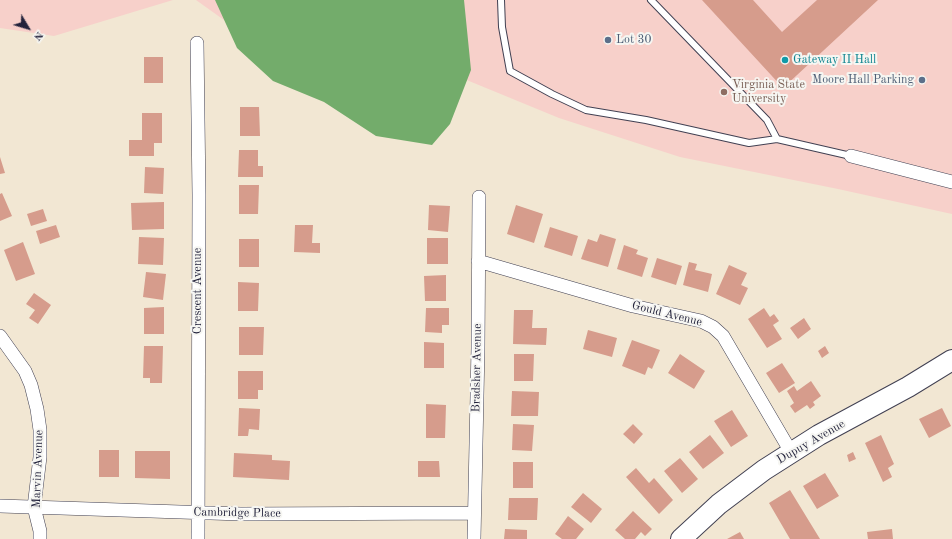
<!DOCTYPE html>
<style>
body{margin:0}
#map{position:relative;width:952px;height:539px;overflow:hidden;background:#f2e7d3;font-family:"Old Standard TT",serif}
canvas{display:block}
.north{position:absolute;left:8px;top:8px;width:40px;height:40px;-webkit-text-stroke:3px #f6f6f2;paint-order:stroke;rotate:128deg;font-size:11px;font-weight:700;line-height:16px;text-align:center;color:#22223b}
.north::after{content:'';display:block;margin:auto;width:14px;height:18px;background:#22223b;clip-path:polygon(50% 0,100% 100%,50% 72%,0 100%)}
</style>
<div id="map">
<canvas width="952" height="539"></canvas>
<div class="north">N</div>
</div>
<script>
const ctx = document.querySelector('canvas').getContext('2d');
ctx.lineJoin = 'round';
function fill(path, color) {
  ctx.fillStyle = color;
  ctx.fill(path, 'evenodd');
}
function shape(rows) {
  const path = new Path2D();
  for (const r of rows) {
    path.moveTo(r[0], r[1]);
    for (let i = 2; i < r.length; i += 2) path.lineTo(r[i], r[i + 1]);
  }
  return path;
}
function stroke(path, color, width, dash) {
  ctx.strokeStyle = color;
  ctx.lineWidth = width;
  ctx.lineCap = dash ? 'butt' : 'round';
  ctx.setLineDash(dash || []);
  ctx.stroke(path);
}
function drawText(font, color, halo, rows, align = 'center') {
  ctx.font = font + ' "Old Standard TT",serif';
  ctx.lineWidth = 4;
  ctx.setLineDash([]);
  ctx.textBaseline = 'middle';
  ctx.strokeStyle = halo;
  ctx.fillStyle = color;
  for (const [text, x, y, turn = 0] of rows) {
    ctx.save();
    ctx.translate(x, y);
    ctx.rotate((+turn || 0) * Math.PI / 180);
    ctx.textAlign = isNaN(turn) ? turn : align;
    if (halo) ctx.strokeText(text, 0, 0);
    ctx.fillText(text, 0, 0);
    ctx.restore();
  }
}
const built = shape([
 [0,0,173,0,54,36,0,28],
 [196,0,952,0,952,214,838,189,680,157,559,118,435,67,252,40]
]);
const forest = shape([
 [215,0,464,0,471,70,450,124,432,145,376,136,324,102,273,81,237,48]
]);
const building = shape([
 [702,0,753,0,782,32,817,0,878,0,783,88],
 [144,57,163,57,163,83,144,83],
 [240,107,259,107,260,136,240,136],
 [142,113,162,113,162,143,154,143,154,156,129,156,129,140,142,140],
 [239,150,258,150,258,166,263,166,263,177,238,177],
 [0,157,5,173,0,174],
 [145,167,164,168,163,194,144,193],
 [239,185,259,185,258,214,239,214],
 [2,193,12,216,0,221,0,194],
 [164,202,164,229,132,230,131,203],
 [429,205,450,206,448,232,428,230],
 [516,205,543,214,534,243,507,234],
 [43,209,47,221,31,226,27,214],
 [56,225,60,237,40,244,36,231],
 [295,225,313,225,312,243,320,243,320,253,294,252],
 [550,227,578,236,572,256,544,247],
 [600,234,616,239,608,267,581,259,588,239,597,242],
 [139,237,164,238,163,265,138,264],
 [427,238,448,238,448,264,427,264],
 [239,239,259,239,259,267,239,267],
 [23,242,35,274,16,281,4,250],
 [624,245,638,250,636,254,648,258,642,277,617,269],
 [657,258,682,266,676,285,651,277],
 [689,262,697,264,695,270,712,274,708,292,683,285],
 [729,265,747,273,741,285,748,288,740,305,716,294],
 [146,272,166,274,163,300,143,297],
 [446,275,446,301,425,301,424,276],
 [238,282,259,283,258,311,238,311],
 [34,293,51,305,38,324,29,318,35,310,26,304],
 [164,307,164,334,144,334,144,308],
 [426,308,449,308,449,325,442,325,442,333,425,332],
 [764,308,770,317,774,314,779,321,773,325,782,339,767,348,748,319],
 [514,310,533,310,532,328,547,328,546,345,513,344],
 [804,318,811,329,798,339,790,328],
 [239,327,264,327,263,355,239,355],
 [588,330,617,338,612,357,583,349],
 [632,340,660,350,652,369,648,367,645,375,622,366],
 [424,342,444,343,444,368,424,368],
 [144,346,163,346,162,383,150,383,150,378,143,378],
 [825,346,829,353,822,358,818,351],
 [514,354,534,354,533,381,514,381],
 [680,354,705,371,694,389,668,373],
 [782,363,795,383,779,393,766,373],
 [238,371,263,371,263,390,258,390,258,399,238,399],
 [811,381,821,396,813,402,815,405,810,409,807,405,795,413,790,406,794,403,787,391,794,386,797,391],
 [512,391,539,392,538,416,511,416],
 [426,404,446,405,445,438,426,438],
 [239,408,260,409,259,430,249,429,248,436,238,436],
 [942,408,951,426,929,438,919,419],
 [732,410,748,436,731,447,714,421],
 [513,424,534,425,532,451,512,450],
 [633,424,643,434,634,444,623,434],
 [710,435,724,453,703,469,689,452],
 [881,435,894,464,888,468,892,477,883,482,865,443],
 [99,450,119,450,119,477,99,477],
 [135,451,170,451,170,479,135,478],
 [853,452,856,459,849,462,847,455],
 [234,453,272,455,272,460,290,461,289,480,233,477],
 [680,458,698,479,682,493,664,471],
 [418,461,439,461,440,477,418,477],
 [513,462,533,462,533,488,513,488],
 [636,468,649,483,654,478,673,500,659,514,626,477],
 [825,473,839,496,817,509,803,486],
 [790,490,820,539,790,539,769,503],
 [583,493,602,509,591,523,571,507],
 [509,498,538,498,537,520,508,520],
 [633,511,652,529,645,536,641,532,635,539,625,539,615,530],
 [568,516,584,529,576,539,562,539,555,534],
 [505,529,527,530,527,539,504,539],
 [892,529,893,539,868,539,867,532],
 [740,532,744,539,727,539]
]);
const service = shape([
 [501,0,502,27,510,71,552,94,586,110,646,120,749,143,777,139,851,156],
 [651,0,767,120,777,139]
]);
const minor = shape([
 [197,43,199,195,198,539],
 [851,156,952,182],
 [478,261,633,306,701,321,713,327,723,336,791,452],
 [0,336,25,371,31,385,37,409,40,430,40,457,34,507,40,531,40,539],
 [0,506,241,514,474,513],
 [474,539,478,348,479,197]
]);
const primary = shape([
 [681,539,719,504,764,470,819,435,908,387,952,360]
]);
const markers = [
 [608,40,4,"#5c6f8a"],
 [785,60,4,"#0f9aa8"],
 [922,80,4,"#5c6f8a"],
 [724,92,4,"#8d6e63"]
];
const serviceNames = [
 ["Lot 30",616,40],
 ["Moore Hall Parking",914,80,"right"]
];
const cultureNames = [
 ["Gateway II Hall",793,60]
];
const educationNames = [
 ["Virginia State",732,85],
 ["University",732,99]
];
const streetNames = [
 ["Crescent Avenue",198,291,-90],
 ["Gould Avenue",667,314,14],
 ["Bradsher Avenue",477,368,-89],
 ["Dupuy Avenue",811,442,-30],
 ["Marvin Avenue",38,469,-88],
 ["Cambridge Place",237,513,1]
];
fill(built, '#f7d0ca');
fill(forest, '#73ac6b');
fill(building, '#d69c8c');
stroke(service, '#414052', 8);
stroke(minor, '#414052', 14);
stroke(primary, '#414052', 22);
stroke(service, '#fff', 6);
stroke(minor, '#fff', 13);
stroke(primary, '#fff', 20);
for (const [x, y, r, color] of markers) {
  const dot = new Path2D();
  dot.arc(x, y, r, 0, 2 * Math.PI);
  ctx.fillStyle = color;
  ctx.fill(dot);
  stroke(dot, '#f6f6f2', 1.5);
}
drawText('12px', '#4e5e75', '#f6f6f2', serviceNames, 'left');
drawText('12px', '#0d838f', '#f6f6f2', cultureNames, 'left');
drawText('12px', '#785e54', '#f6f6f2', educationNames, 'left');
drawText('12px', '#22223b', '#f6f6f2', streetNames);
</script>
